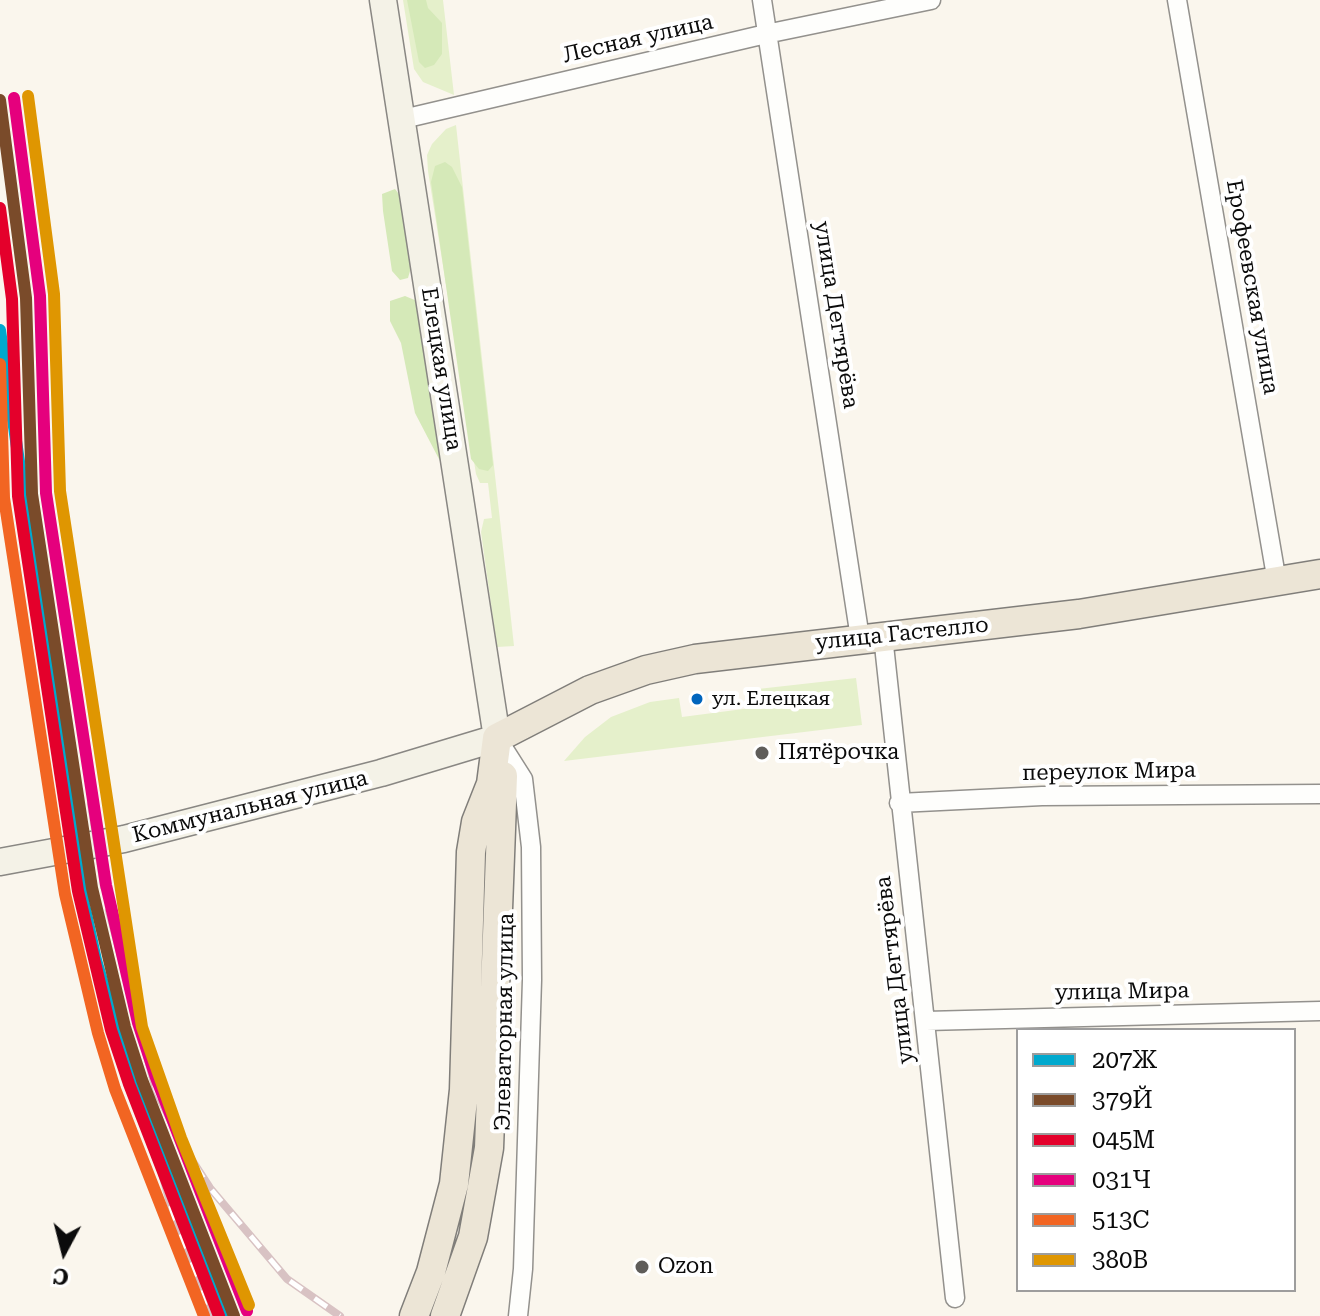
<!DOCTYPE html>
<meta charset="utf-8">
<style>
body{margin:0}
#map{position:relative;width:1320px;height:1316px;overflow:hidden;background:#faf6ed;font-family:"Roboto Serif",serif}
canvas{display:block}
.legend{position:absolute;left:1016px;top:1028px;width:280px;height:264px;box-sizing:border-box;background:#fff;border:2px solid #9d9d9d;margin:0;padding:10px 14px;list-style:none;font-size:24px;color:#0b0b0b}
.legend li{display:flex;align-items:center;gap:16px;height:40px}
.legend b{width:40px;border:2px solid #9d9d9d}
.north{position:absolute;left:24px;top:1212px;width:80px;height:80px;-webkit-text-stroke:6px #fff;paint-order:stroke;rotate:187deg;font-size:22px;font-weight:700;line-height:32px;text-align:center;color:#0b0b0b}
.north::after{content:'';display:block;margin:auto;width:28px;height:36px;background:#0b0b0b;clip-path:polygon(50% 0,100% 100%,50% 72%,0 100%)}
</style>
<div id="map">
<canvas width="1320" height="1316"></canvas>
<ul class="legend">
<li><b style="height:10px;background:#00a9ce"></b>207Ж</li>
<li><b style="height:10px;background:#7a4b2a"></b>379Й</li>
<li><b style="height:10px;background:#e4002b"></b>045М</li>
<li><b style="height:10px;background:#e5007d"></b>031Ч</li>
<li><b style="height:10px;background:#f26522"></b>513С</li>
<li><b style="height:10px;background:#df9601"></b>380В</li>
</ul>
<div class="north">С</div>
</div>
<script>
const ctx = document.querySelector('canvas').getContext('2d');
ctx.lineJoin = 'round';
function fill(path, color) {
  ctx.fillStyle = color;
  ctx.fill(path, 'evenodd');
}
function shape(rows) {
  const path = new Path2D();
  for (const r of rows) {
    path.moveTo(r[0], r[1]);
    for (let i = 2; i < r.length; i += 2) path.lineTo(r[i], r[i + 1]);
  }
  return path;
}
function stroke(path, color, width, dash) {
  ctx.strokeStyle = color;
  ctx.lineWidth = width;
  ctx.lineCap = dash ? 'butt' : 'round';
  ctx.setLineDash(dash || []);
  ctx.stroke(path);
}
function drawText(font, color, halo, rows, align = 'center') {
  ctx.font = font + ' "Roboto Serif",serif';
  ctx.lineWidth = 8;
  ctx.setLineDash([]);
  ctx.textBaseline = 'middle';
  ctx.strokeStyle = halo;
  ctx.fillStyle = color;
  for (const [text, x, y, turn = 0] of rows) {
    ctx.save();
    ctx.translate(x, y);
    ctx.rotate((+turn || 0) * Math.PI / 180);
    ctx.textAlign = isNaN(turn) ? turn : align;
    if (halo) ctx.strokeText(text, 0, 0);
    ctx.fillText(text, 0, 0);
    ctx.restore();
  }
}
const green = shape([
 [403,0,443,0,454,95,423,82,414,69],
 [456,125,514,646,497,647,481,532,484,519,492,518,488,483,480,483,476,474,428,171,427,155,432,144,446,129],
 [856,678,862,725,564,761,585,737,611,717,650,702,679,698,682,717,751,708,749,690]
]);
const forest = shape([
 [407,0,426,0,428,8,442,23,442,54,434,65,425,68,419,62],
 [445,162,452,167,462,187,493,465,488,471,479,469,471,459,431,182,435,166],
 [395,189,402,198,412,264,408,278,400,280,392,271,383,211,382,194],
 [405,296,417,301,444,458,440,461,415,413,401,343,390,321,390,301]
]);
const minor = shape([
 [762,0,860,638],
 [1177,0,1277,582],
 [403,119,766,34,931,0],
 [883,636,955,1298],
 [497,738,523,779,531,847,532,980,523,1269,518,1316],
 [899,803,1042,796,1320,794],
 [926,1021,1320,1011]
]);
const secondary = shape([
 [0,862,124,839,381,773,497,738,383,0]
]);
const primary = shape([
 [497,738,590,690,646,670,695,659,1079,614,1320,574],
 [414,1316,431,1272,454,1184,464,1090,471,852,476,822,491,784,497,738],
 [445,1316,473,1237,489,1148,503,776]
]);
const rail = shape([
 [91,804,104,887],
 [109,911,156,1090,184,1148,210,1188,287,1279,340,1316],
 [155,1148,175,1221,209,1316]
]);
const rail1 = shape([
 [0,330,81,890,96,960,134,1089,223,1316]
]);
const rail2 = shape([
 [0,100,26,298,32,494,92,888,125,1027,142,1080,234,1316]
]);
const rail3 = shape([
 [0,208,12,299,18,496,78,891,111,1030,129,1084,219,1316]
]);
const rail4 = shape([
 [14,98,40,296,46,493,106,885,138,1023,155,1075,247,1311]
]);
const rail5 = shape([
 [0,364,4,498,65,894,98,1033,115,1089,204,1316]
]);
const rail6 = shape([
 [28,96,54,294,60,491,142,1027,181,1138,249,1305]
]);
const markers = [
 [697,699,7,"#0065bd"],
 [762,753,8,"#5f5d5a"],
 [642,1267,8,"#5f5d5a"]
];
const busNames = [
 ["ул. Елецкая",712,699]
];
const streetNames = [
 ["Лесная улица",638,39,-13],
 ["Ерофеевская улица",1252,287,80],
 ["улица Дегтярёва",836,315,81],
 ["Елецкая улица",441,369,81],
 ["улица Гастелло",902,634,-6],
 ["переулок Мира",1109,772,-1],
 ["Коммунальная улица",250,807,-14],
 ["улица Дегтярёва",895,970,-97],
 ["улица Мира",1122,992,-1],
 ["Элеваторная улица",505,1022,-89]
];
const poiNames = [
 ["Пятёрочка",778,753],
 ["Ozon",658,1267]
];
fill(green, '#e5f0cb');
fill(forest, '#d5e9b8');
stroke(minor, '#93918d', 21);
stroke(secondary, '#898783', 29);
stroke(primary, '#807e7a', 31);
stroke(minor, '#fefefc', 18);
stroke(secondary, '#f4f2e7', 26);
stroke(primary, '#ece5d6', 28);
stroke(rail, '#d8c2c3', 8);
stroke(rail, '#fff', 5, [15]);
stroke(rail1, '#00a9ce', 12);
stroke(rail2, '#7a4b2a', 12);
stroke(rail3, '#e4002b', 12);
stroke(rail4, '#e5007d', 12);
stroke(rail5, '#f26522', 12);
stroke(rail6, '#df9601', 12);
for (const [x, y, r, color] of markers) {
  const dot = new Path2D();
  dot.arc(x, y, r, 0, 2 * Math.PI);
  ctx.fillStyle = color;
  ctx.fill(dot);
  stroke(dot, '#fff', 3);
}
drawText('20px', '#0b0b0b', '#fff', busNames, 'left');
drawText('22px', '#0b0b0b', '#fff', streetNames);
drawText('22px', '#0b0b0b', '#fff', poiNames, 'left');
</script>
